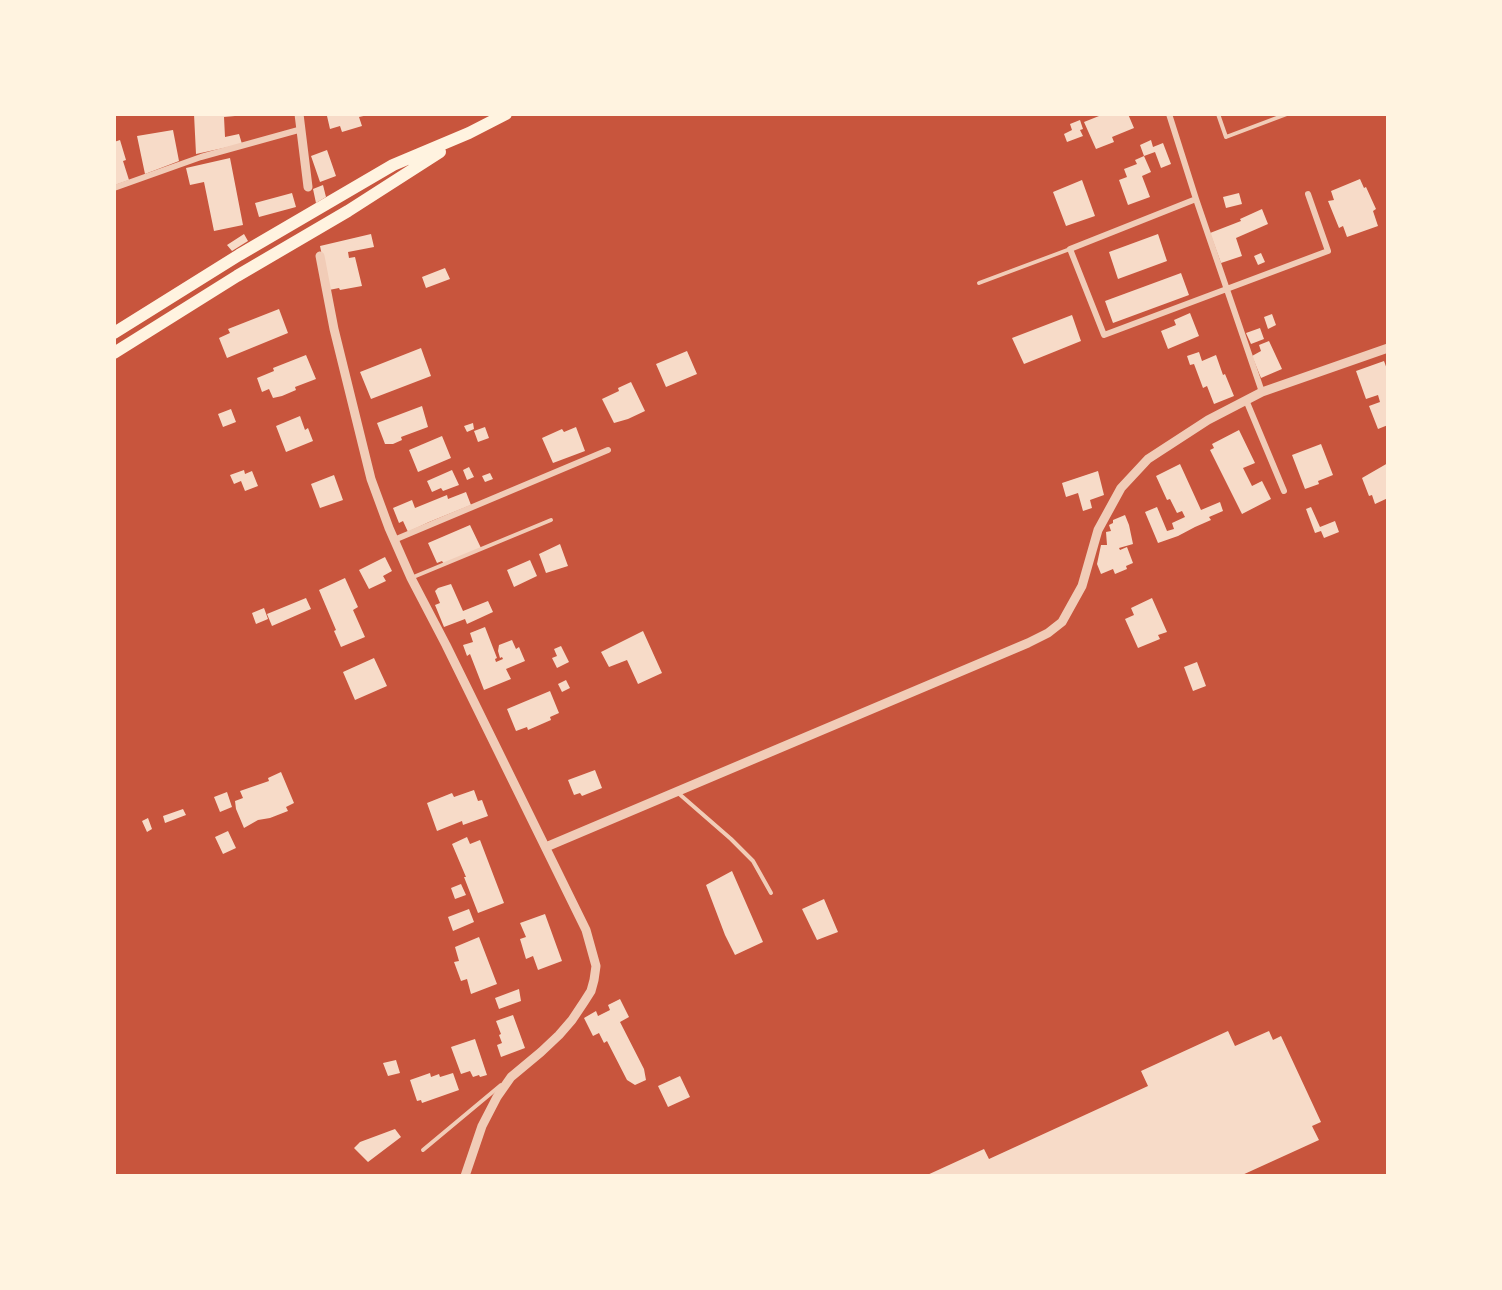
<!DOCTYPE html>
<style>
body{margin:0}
#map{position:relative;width:1502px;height:1290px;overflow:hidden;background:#c8553d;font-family:Mulish,sans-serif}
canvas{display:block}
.frame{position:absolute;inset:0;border:116px solid #fff3e0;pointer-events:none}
</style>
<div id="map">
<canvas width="1502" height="1290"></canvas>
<div class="frame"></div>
</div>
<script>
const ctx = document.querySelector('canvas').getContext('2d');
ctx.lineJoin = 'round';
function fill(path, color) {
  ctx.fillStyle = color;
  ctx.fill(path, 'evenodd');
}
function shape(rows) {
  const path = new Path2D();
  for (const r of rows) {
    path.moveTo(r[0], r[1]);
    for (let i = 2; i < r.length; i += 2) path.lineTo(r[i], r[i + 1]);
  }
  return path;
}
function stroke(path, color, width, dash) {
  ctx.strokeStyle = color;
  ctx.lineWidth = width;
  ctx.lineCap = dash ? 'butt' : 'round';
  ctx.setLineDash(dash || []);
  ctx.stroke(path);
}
const building = shape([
 [194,114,235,114,235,116,224,117,225,137,239,134,242,144,196,154],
 [335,114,368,114,368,115,359,117,362,126,342,132,340,126,330,129,327,116],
 [1104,114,1128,114,1134,128,1112,137,1114,142,1096,149,1084,122],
 [1080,120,1083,129,1080,130,1083,136,1067,142,1064,134,1072,130,1070,124],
 [173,130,179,161,145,174,137,136],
 [120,140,126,160,123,161,129,180,115,185,114,142],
 [1151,140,1153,147,1163,143,1171,164,1161,168,1155,152,1144,156,1151,172,1142,176,1150,197,1128,205,1119,180,1127,177,1124,169,1137,164,1135,160,1144,156,1140,145],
 [327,150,336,176,320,182,311,156],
 [230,158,243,225,214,231,204,182,190,185,186,168],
 [1360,179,1364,188,1366,187,1376,209,1373,211,1378,226,1347,237,1343,226,1339,228,1328,201,1334,200,1331,191],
 [1082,180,1095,216,1066,226,1053,192],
 [323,185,326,197,316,203,313,189],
 [292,193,296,207,259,217,255,203],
 [1239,193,1242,204,1226,208,1223,197],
 [1262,209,1268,224,1236,238,1242,256,1221,263,1210,233,1241,221,1240,219],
 [244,234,248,241,232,251,227,245],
 [371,234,374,247,348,252,349,258,355,257,362,286,340,290,339,288,329,290,320,246],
 [1158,234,1167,261,1118,279,1109,252],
 [1261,253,1265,262,1258,265,1254,256],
 [445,268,450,279,426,288,422,277],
 [1181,273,1189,295,1113,323,1105,301],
 [279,309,288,333,227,358,219,338,230,333,228,329],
 [1190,313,1199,336,1168,349,1161,331,1176,325,1174,320],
 [1272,314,1276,325,1268,329,1264,317],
 [1072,315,1081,341,1024,364,1012,338],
 [1260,328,1264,339,1251,344,1246,333],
 [1269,341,1282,369,1261,378,1252,356,1261,351,1259,345],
 [421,348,431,376,371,399,360,372],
 [687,351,697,374,666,387,656,364],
 [1199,352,1202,361,1216,355,1223,375,1225,374,1234,396,1214,404,1207,386,1203,388,1194,364,1190,365,1187,356],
 [306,355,316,379,295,387,296,390,282,396,273,398,269,389,262,392,257,378,274,371,273,368],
 [1384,361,1388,372,1388,425,1378,429,1369,406,1380,402,1378,395,1366,399,1356,371],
 [631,382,645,411,628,419,614,423,602,399,619,391,618,388],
 [422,406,428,427,401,437,402,440,393,444,385,444,377,423],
 [231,409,236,422,223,427,218,414],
 [300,416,305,430,308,428,313,441,286,452,276,426],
 [473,423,474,429,467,432,464,426],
 [485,427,489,438,478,442,474,431],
 [576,427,585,451,553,463,542,438,562,429,564,432],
 [1239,430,1255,463,1243,468,1252,486,1262,481,1271,499,1242,514,1210,450,1214,448,1212,444],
 [442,436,451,458,418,472,409,450],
 [1321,444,1333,475,1318,481,1319,484,1305,489,1292,455],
 [1388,463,1388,498,1375,504,1372,495,1369,496,1362,478],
 [1180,464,1201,510,1220,502,1223,511,1209,517,1211,520,1195,527,1178,536,1158,543,1145,512,1157,507,1167,531,1174,529,1172,523,1185,517,1182,511,1177,513,1170,499,1167,500,1156,476],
 [469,467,474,477,467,480,463,470],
 [244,470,245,474,252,471,258,486,245,491,241,481,234,484,230,475],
 [452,470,459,485,443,491,441,488,432,492,427,481],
 [1098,471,1104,495,1090,500,1092,508,1083,511,1078,493,1066,497,1062,483],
 [490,473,493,479,485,482,482,476],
 [334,475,343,500,320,508,311,484],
 [466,492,471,505,429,522,408,532,403,521,399,523,393,508,412,500,415,508,447,495,448,499],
 [1311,507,1320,527,1335,521,1339,532,1324,538,1321,531,1315,533,1306,509],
 [1125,515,1129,525,1133,544,1119,548,1120,550,1127,547,1133,563,1126,566,1127,569,1115,574,1113,569,1101,574,1097,564,1101,545,1107,545,1106,532,1111,531,1109,525,1113,523,1113,520],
 [470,525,481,548,444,564,442,561,437,563,428,543],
 [560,544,568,566,546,573,539,554],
 [385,557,392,571,383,576,386,581,369,589,359,570],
 [530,560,537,576,514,587,507,570],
 [345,578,358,607,353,610,365,637,341,647,334,631,336,630,319,590],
 [451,584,463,611,488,601,493,612,467,624,465,619,444,627,435,605,440,603,435,591,438,588],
 [306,598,311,609,272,626,267,614],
 [1152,598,1167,632,1158,635,1160,639,1138,648,1125,619,1134,615,1131,608],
 [264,608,268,619,256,624,252,613],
 [485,627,497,658,495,659,496,662,503,659,502,657,500,658,498,651,499,645,512,640,516,649,519,647,525,661,506,669,511,679,484,690,470,654,467,656,463,645,473,642,470,633],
 [643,631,662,673,638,684,627,660,609,667,601,652],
 [561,646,569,662,557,668,552,658,557,656,554,649],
 [374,658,387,686,355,700,343,672],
 [1197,662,1206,686,1193,691,1184,667],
 [566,680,570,688,562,692,558,684],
 [550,691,559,713,550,717,551,720,528,730,527,727,516,731,507,709],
 [595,770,602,788,582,796,580,793,574,795,568,780],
 [281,772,294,803,286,807,288,811,270,818,258,820,244,828,236,809,235,801,243,798,240,791,269,781,268,778],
 [474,790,478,801,482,800,488,816,463,825,462,821,437,831,427,803,452,793,454,797],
 [227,792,232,807,220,812,214,797],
 [183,809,186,815,165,823,163,816],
 [148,818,152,829,147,832,142,821],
 [228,831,236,848,223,854,215,837],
 [467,837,470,844,480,840,504,903,478,913,464,877,466,877,452,844],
 [732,871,763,942,735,955,725,935,706,885],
 [461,884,466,895,455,899,451,888],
 [824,899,838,932,817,940,802,909],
 [469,909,474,922,453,931,448,917],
 [545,914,562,961,538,970,533,956,526,959,520,939,526,937,520,923],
 [479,937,497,984,471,994,467,979,461,981,454,962,459,961,455,947],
 [519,989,521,1001,499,1009,495,998],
 [620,999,629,1017,620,1022,644,1069,646,1080,635,1085,627,1080,607,1041,604,1043,599,1033,593,1036,584,1018,596,1011,598,1016,610,1010,608,1005],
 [513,1015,525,1048,501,1057,497,1045,502,1043,499,1035,501,1034,496,1021],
 [1228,1031,1235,1046,1269,1031,1273,1040,1281,1036,1321,1122,1312,1126,1319,1140,1240,1176,1163,1176,1162,1174,1158,1176,925,1176,984,1149,989,1159,1148,1086,1141,1071],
 [475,1039,487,1075,480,1077,479,1075,473,1077,470,1071,461,1074,451,1047],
 [396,1060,400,1073,388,1076,383,1063],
 [430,1073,431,1077,439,1074,440,1077,453,1073,459,1090,422,1103,421,1100,417,1101,410,1080],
 [680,1076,690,1097,668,1107,658,1086],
 [395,1129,401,1137,368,1162,354,1148,360,1142]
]);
const service = shape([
 [1218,114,1226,137,1287,114],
 [979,283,1070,249],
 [411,578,551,520],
 [677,792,731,839,753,861,771,893],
 [423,1150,501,1085]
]);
const minor = shape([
 [1169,114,1196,199,1262,392],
 [114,188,201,157,302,129],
 [1196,199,1070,249,1104,335,1328,251,1308,194],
 [1246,400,1284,491],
 [394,540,608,450]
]);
const tertiary = shape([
 [299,114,308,187],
 [320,256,334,329,371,479,389,528,411,578,446,645,586,930,596,966,594,980,591,991,584,1002,572,1020,559,1035,541,1052,511,1077,497,1097,482,1126,465,1176],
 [546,847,1028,643,1048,633,1062,622,1082,586,1098,530,1121,488,1148,459,1208,420,1262,392,1388,348]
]);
const trunk = shape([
 [114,333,239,255,393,165,469,133,506,114],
 [114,353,237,276,348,211,440,152]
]);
fill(building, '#f7dbc8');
stroke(service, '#f1ccb7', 4);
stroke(minor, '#f1ccb7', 6);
stroke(tertiary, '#f1ccb7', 9);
stroke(trunk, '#fff3e0', 12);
</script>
